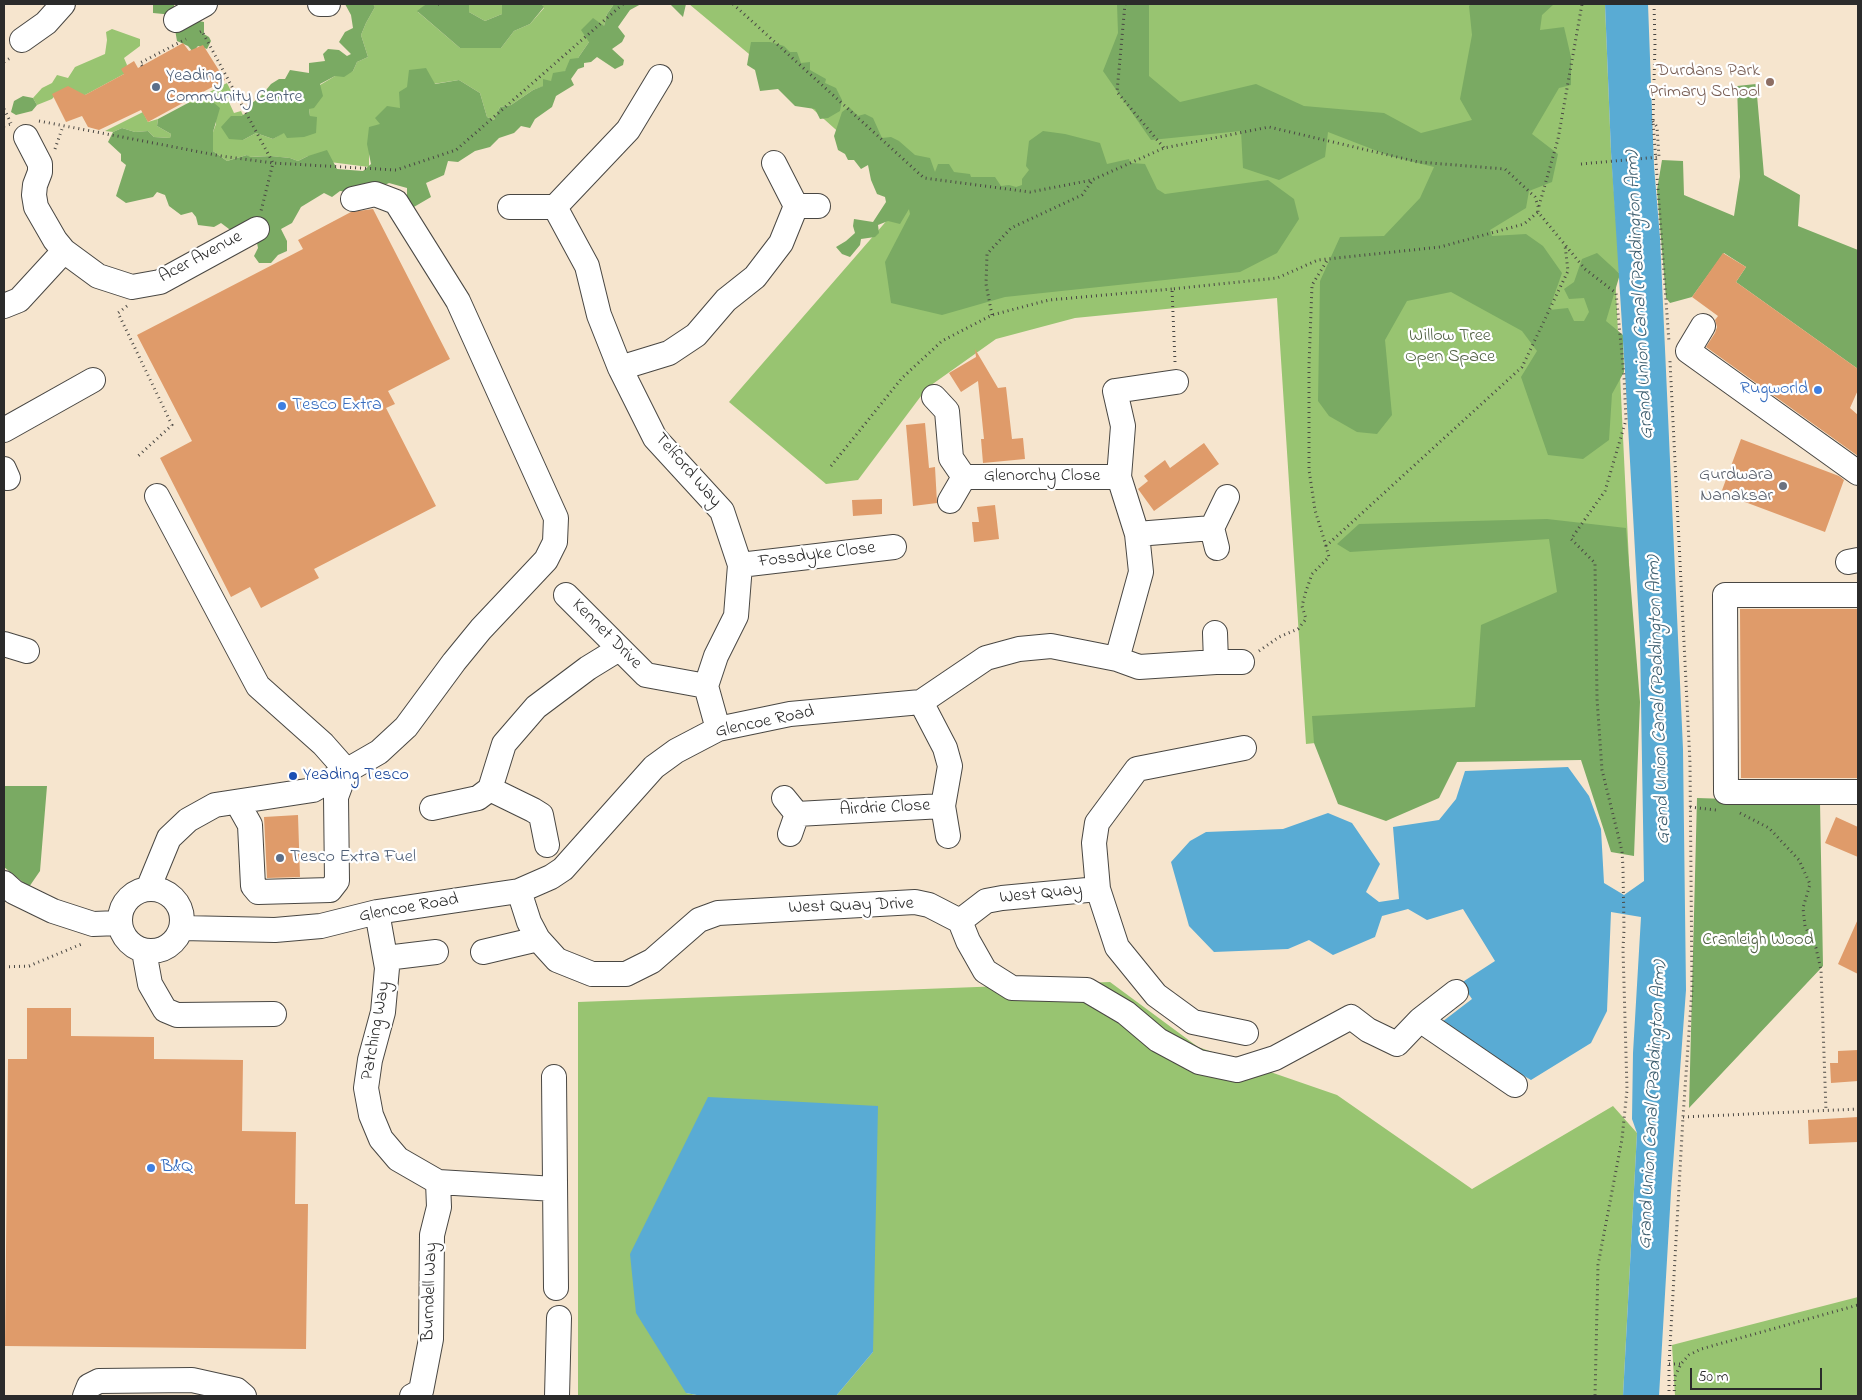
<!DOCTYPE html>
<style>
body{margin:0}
#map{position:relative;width:1862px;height:1400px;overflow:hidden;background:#f6e5ce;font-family:"Indie Flower",sans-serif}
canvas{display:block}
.frame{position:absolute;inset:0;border:5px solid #2b2b2b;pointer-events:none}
.scale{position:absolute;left:1690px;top:1368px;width:132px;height:22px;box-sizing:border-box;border:2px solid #2b2b2b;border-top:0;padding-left:6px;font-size:15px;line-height:18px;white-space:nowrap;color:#2b2b2b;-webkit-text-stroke:4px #fff;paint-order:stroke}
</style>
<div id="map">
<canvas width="1862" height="1400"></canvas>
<div class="frame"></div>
<div class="scale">50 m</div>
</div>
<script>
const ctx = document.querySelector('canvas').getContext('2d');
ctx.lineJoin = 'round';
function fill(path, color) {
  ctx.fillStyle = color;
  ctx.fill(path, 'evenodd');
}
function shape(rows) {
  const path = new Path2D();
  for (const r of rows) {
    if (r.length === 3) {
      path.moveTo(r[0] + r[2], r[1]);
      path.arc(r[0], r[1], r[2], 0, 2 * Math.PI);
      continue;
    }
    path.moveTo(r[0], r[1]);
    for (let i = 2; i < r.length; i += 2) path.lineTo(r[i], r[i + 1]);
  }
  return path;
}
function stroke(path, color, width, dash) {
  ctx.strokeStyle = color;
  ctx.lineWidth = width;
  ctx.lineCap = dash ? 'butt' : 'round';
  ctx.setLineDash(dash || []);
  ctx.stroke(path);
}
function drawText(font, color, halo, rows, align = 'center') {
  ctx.font = font + ' "Indie Flower",sans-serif';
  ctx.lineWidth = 4.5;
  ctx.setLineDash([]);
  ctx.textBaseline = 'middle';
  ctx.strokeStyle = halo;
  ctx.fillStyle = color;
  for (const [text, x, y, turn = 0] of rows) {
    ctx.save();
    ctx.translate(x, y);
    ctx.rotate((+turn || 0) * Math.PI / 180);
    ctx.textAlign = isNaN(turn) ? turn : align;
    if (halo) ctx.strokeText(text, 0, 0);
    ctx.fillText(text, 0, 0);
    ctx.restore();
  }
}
const green = shape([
 [373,4,426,4,418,12,460,48,501,48,514,31,530,24,544,8,541,4,614,4,607,14,604,26,589,42,578,58,565,71,544,86,533,90,511,105,500,107,494,120,487,117,480,93,459,80,407,88,400,108,381,124,369,150,369,167,314,160,308,156,298,161,290,158,270,156,249,157,247,155,227,161,213,151,213,132,216,124,214,103,188,103,227,83,233,95,227,98,234,113,241,111,243,115,241,116,243,140,256,133,273,139,310,116,309,109,320,85,335,76,353,71,357,62,368,57,361,35,366,23,375,7],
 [469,4,502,4,502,14,485,21,469,12],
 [689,4,1605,4,1611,152,1620,274,1615,270,1636,708,1306,744,1277,298,1075,318,996,339,927,388,858,480,826,484,729,402,909,195,750,53,749,54],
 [112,29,140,39,140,46,124,58,127,65,124,74,74,101,59,91,52,99,37,105,33,98,42,88,52,83,57,75,68,78,75,67,105,54,107,40,106,32],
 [143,112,148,122,158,119,157,126,171,134,170,138,154,137,148,131,135,132,122,128,113,132,105,131],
 [1110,982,1198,1047,1337,1095,1472,1189,1613,1106,1637,1133,1623,1396,836,1396,873,1352,686,1393,702,1396,578,1396,578,1002],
 [1858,1297,1858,1396,1675,1396,1672,1345]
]);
const forest = shape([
 [153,4,174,4,174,15,153,13],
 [345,4,373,4,375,7,366,23,361,35,368,57,357,62,353,71,344,77,335,76,320,84,323,96,314,108,309,109,310,116,317,117,316,133,304,137,287,138,284,133,273,139,256,133,243,140,229,139,221,127,231,116,241,116,250,111,251,104,262,95,271,84,279,79,285,79,290,70,309,73,309,63,325,61,323,54,328,49,339,50,347,56,351,54,339,42,345,32,353,28,351,15],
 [426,4,469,4,469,12,485,21,502,14,502,4,541,4,544,7,530,24,514,31,501,48,460,48,417,11],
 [614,4,641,4,630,10,618,27,625,36,622,42,612,49,624,60,623,65,615,69,597,57,591,62,584,63,584,67,578,69,571,79,574,85,556,96,552,107,535,119,530,128,521,126,514,133,499,138,490,147,475,151,458,162,448,161,444,175,426,183,431,197,407,211,407,188,389,183,378,188,360,193,340,191,332,197,324,193,301,207,292,223,281,229,287,241,287,251,278,255,271,263,259,263,254,256,258,248,255,233,229,229,221,223,214,227,198,225,196,217,192,212,181,215,169,206,165,195,157,192,153,197,126,203,116,196,126,165,121,161,121,154,108,142,113,132,122,128,135,132,148,131,154,137,170,138,171,134,157,126,158,119,188,103,214,103,220,108,213,132,213,151,227,161,247,155,250,157,271,156,290,158,298,161,308,156,327,150,337,169,363,171,371,164,367,144,369,127,380,124,375,118,387,106,400,108,399,92,407,87,409,70,426,68,435,84,459,80,480,93,487,117,494,120,500,107,511,105,533,90,543,86,543,79,551,81,553,73,565,71,570,59,578,58,589,42,581,30,593,18,604,26,607,14],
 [670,4,686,4,683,17],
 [1117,4,1149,4,1149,76,1180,102,1256,84,1304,106,1384,113,1421,133,1472,120,1460,99,1472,35,1469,6,1471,4,1554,4,1542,15,1540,30,1564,27,1571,57,1571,85,1559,88,1532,134,1558,154,1552,182,1529,191,1526,208,1490,230,1492,236,1526,234,1543,246,1562,273,1549,310,1568,308,1574,321,1584,321,1589,312,1584,298,1569,299,1564,289,1574,282,1582,259,1597,253,1620,274,1606,321,1623,335,1624,372,1612,394,1609,440,1583,459,1548,455,1521,377,1537,351,1522,331,1451,292,1407,301,1385,340,1392,415,1377,434,1357,432,1329,416,1318,401,1320,281,1340,237,1384,236,1420,198,1434,167,1390,156,1328,132,1325,157,1279,180,1243,168,1241,131,1151,140,1103,71,1118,33],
 [189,19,204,22,204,34,209,37,211,41,207,49,198,46,193,52,188,46,177,41,174,24],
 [751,42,770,42,784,46,790,52,797,52,801,63,810,62,810,70,826,79,825,83,836,88,842,100,840,111,828,118,820,119,815,109,795,106,778,89,760,91,755,70,747,65],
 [1756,84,1764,175,1800,195,1798,226,1858,250,1858,369,1736,282,1746,267,1724,253,1692,297,1670,303,1666,298,1657,190,1662,160,1683,161,1684,195,1734,216,1740,177,1737,86],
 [23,96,33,98,37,105,32,111,16,115,11,112,14,101],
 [849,107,858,116,865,114,873,118,882,138,891,137,899,141,915,155,930,158,935,172,938,164,949,164,954,172,970,174,971,177,995,177,1001,186,1009,185,1016,187,1022,185,1022,179,1029,170,1026,166,1029,141,1043,131,1065,134,1100,143,1107,164,1129,159,1130,163,1145,164,1157,189,1165,194,1268,180,1294,199,1299,219,1277,253,1240,272,1005,297,942,315,891,303,885,262,910,214,909,209,900,224,888,221,878,225,879,233,875,237,861,239,860,245,850,257,842,254,836,247,846,241,855,233,853,226,854,219,873,222,886,202,885,197,877,194,871,180,868,165,861,169,854,160,848,160,845,154,838,150,834,136,842,112],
 [1547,519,1626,528,1640,702,1634,856,1611,852,1581,760,1457,762,1439,798,1386,821,1338,804,1314,743,1312,716,1475,707,1481,625,1557,592,1549,539,1350,552,1337,544,1359,524],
 [4,786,47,786,40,871,29,887,4,867],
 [1697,798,1820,802,1823,966,1689,1108]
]);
const water = shape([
 [1605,4,1648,4,1654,166,1660,238,1683,749,1686,990,1671,1192,1659,1396,1623,1396,1637,1133,1632,1119,1633,1053,1641,917,1611,912,1607,1011,1591,1043,1531,1080,1438,1025,1472,999,1461,983,1495,961,1463,909,1427,920,1408,909,1382,916,1375,937,1333,955,1309,940,1288,949,1214,952,1189,926,1171,862,1190,841,1206,832,1283,829,1328,813,1352,823,1380,864,1366,892,1379,902,1399,899,1393,827,1439,820,1456,799,1465,771,1568,767,1589,796,1601,829,1604,883,1624,895,1644,881,1640,640,1625,372,1611,152],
 [708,1097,878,1106,873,1352,836,1396,702,1396,686,1393,636,1313,630,1254]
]);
const building = shape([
 [183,43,189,51,203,45,225,80,148,122,141,110,99,130,88,127,82,116,66,122,52,94,68,86,85,95,124,74,121,69,134,61,138,68],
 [373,209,450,359,388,391,395,404,386,408,436,506,314,569,319,578,261,608,250,587,231,597,160,458,192,441,137,335,303,249,298,240,351,212],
 [1723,253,1746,267,1736,282,1858,369,1858,390,1850,408,1858,415,1858,456,1706,347,1715,333,1717,327,1715,320,1718,316,1692,297],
 [975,349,998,388,1006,387,1012,439,1023,438,1025,459,983,463,981,439,984,439,978,381,961,392,949,373,976,357],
 [925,423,929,468,935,467,937,503,913,506,906,425],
 [1741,439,1839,476,1844,480,1825,532,1721,493],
 [1204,443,1219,464,1154,511,1138,489,1148,481,1144,476,1165,460,1170,468],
 [882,499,882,514,853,516,852,500],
 [995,505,999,539,974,542,972,522,979,522,977,507],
 [1740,609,1858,609,1858,778,1741,778],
 [298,815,300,877,267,878,264,817],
 [1836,817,1858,827,1858,857,1825,843],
 [1858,919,1858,974,1838,964],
 [27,1008,71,1008,71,1036,154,1037,154,1059,243,1060,242,1131,296,1132,295,1204,308,1204,306,1349,5,1346,8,1059,27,1059],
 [1858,1050,1858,1081,1831,1083,1830,1063,1838,1063,1838,1051],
 [1858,1117,1858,1142,1809,1144,1808,1120]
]);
const path = shape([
 [438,4,440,4],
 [733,4,924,178,1030,192,1092,180,1164,148,1269,127,1418,162,1505,169,1535,197,1538,206,1538,212,1585,269,1616,293,1624,376,1626,420,1605,491,1571,539,1595,563,1597,699,1602,770,1622,851,1623,868,1624,930,1623,949,1627,1090,1622,1139,1598,1265,1595,1396],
 [1125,4,1117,92,1164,148],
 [1654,4,1655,44,1653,121,1669,342],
 [200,32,202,31,273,163,261,211],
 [4,62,12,57],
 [142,66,140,63,186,39],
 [4,109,11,123],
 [39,121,221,156,273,163,396,170,456,150,623,4],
 [1653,121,1657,127,1659,157],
 [4,126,11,124],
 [55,149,63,126],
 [1539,206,1558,139,1582,4],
 [127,306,118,313,172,425,137,457],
 [992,315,986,284,987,254,1011,228,1082,195,1092,181],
 [1175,362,1172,289,1277,278,1318,260,1440,247,1524,224,1538,212],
 [831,466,902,378,942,341,992,315,1049,300,1172,289],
 [1326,546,1315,510,1309,470,1309,365,1312,285,1328,259],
 [1259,651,1279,637,1298,629,1306,619,1302,606,1306,591,1312,574,1329,557,1326,546,1522,367,1568,271,1565,245],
 [1690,807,1716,810],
 [1740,813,1769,828,1799,860,1810,884,1803,908,1805,926,1816,948,1821,970,1826,1111],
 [4,967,29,966,84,943],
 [4,1102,6,1102],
 [1683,1117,1858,1109],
 [1669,1364,1681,1364],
 [1669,1396,1669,1364,1683,1117,1692,989,1690,763,1670,361],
 [1674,1396,1675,1376,1681,1364,1689,1355,1701,1349,1858,1305]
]);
const minor = shape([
 [320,4,328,4],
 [176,20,205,4],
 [22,40,46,23,63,4],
 [26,137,40,164,40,172,35,185,34,195,36,207,55,240,64,251,98,276,132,287,160,282,257,229],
 [796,206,818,206],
 [510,207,555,207,587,266,599,315,620,368,655,438,722,511,740,565,736,616,716,656,706,686,718,729],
 [555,207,628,130,660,77],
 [4,306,19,300,64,251],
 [1703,326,1688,351,1858,473],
 [620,368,669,353,696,335,726,300,755,277,781,243,796,206,774,163],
 [934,397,947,411,951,458,964,477,1119,477],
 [4,430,93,380],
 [4,469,8,478],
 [157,496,258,686,323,744,346,770],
 [950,501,964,477],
 [1212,528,1217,548],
 [1137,534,1212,528,1227,497],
 [1848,562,1858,560],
 [740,565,894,547],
 [566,595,646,675,706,686],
 [1858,595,1725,595,1726,792,1858,792],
 [4,644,27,651],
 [1117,659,1141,572,1137,534,1119,477,1123,426,1115,391,1176,382],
 [1216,662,1242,662],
 [1244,748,1137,769,1097,823,1094,843,1098,889,1117,947,1156,995,1193,1022,1246,1033],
 [490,789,504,744,536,707,588,668,619,649],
 [490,789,533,810,541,815,547,845],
 [784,798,797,814,943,806,950,766,945,748,921,702],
 [237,802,250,825,253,886,258,892,330,890,337,881,336,797,346,770],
 [943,806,948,836],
 [432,808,478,798,490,789],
 [790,834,797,814],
 [4,883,14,892,53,911,93,924,119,923],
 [151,920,31],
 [148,889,169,838,188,820,215,805,313,790,379,752,406,727,454,662,481,629,546,560,555,542,556,518,458,301,396,202,375,194,353,199],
 [519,891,529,922,538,939,557,960,592,974,626,974,652,961,699,920,718,913,915,902,929,905,960,921,968,941,985,971,1012,988,1087,990,1126,1013,1158,1040,1199,1062,1237,1070,1275,1058,1351,1017,1368,1030,1397,1044,1420,1020,1515,1085],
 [377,912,387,968,383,1012,370,1060,366,1088,371,1115,381,1139,398,1159,438,1182,555,1189],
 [960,921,986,901,1002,898,1098,889],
 [182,928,275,930,321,926,377,912,519,891,551,877,563,869,654,767,676,751,718,729,790,714,921,702,986,658,1019,649,1051,646,1117,659,1139,667,1216,662,1215,633],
 [144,951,150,984,165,1010,177,1015,274,1014],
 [483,952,538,939],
 [386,958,436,952],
 [1420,1020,1456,992],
 [554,1077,556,1288],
 [85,1396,89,1386,99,1381,192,1380,237,1390,244,1396],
 [412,1396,421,1391,431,1339,432,1235,439,1207,438,1182],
 [557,1396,559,1318]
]);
const pathBridge = shape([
 [1581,164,1659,157]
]);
const markers = [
 [1770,82,5,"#8d6e63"],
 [156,87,5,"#5c6f8a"],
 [1818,390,5,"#3f7fe0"],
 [282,406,5,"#3f7fe0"],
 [1783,486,5,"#6b7280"],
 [293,776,5,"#1a4fb4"],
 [280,858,5,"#5c6f8a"],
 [151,1168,5,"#3f7fe0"]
];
const educationNames = [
 ["Durdans Park",1760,72],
 ["Primary School",1760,93]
];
const serviceNames = [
 ["Yeading",166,77],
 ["Community Centre",166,98],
 ["Tesco Extra Fuel",290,858]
];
const streetNames = [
 ["Acer Avenue",201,258,-28],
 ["Telford Way",687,471,49],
 ["Glenorchy Close",1042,477],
 ["Fossdyke Close",817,556,-7],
 ["Kennet Drive",606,635,45],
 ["Glencoe Road",765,723,-12],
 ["Airdrie Close",885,809,-3],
 ["West Quay",1041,895,-6],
 ["West Quay Drive",851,907,-2],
 ["Glencoe Road",409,909,-10],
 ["Patching Way",377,1031,-80],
 ["Burndell Way",431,1292,-88]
];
const parkNames = [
 ["Willow Tree",1450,337],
 ["Open Space",1450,358],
 ["Cranleigh Wood",1758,941]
];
const shopNames = [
 ["Rugworld",1808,390,"right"],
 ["Tesco Extra",292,406],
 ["B&Q",161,1168]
];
const worshipNames = [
 ["Gurdwara",1773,476],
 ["Nanaksar",1773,497]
];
const transitNames = [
 ["Yeading Tesco",303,776]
];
const waterNames = [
 ["Grand Union Canal (Paddington Arm)",1641,295,-93],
 ["Grand Union Canal (Paddington Arm)",1660,700,-92],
 ["Grand Union Canal (Paddington Arm)",1654,1105,-87]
];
fill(green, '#98c471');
fill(forest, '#7aaa63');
fill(water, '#59abd4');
fill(building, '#df9b6a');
stroke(minor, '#494743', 26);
stroke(path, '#494743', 3, [1, 4]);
stroke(minor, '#fff', 24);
stroke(pathBridge, '#494743', 3, [1, 4]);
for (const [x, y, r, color] of markers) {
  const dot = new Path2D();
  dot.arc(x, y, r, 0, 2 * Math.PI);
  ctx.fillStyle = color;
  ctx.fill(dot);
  stroke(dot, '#fff', 2);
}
drawText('18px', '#785e54', '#fff', educationNames, 'right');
drawText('18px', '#4e5e75', '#fff', serviceNames, 'left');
drawText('18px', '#2b2b2b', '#fff', streetNames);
drawText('18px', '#516144', '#fff', parkNames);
drawText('18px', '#366cbe', '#fff', shopNames, 'left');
drawText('18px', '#5b616d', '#fff', worshipNames, 'right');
drawText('18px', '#164399', '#fff', transitNames, 'left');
drawText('italic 19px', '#3d5e6f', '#fff', waterNames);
</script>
